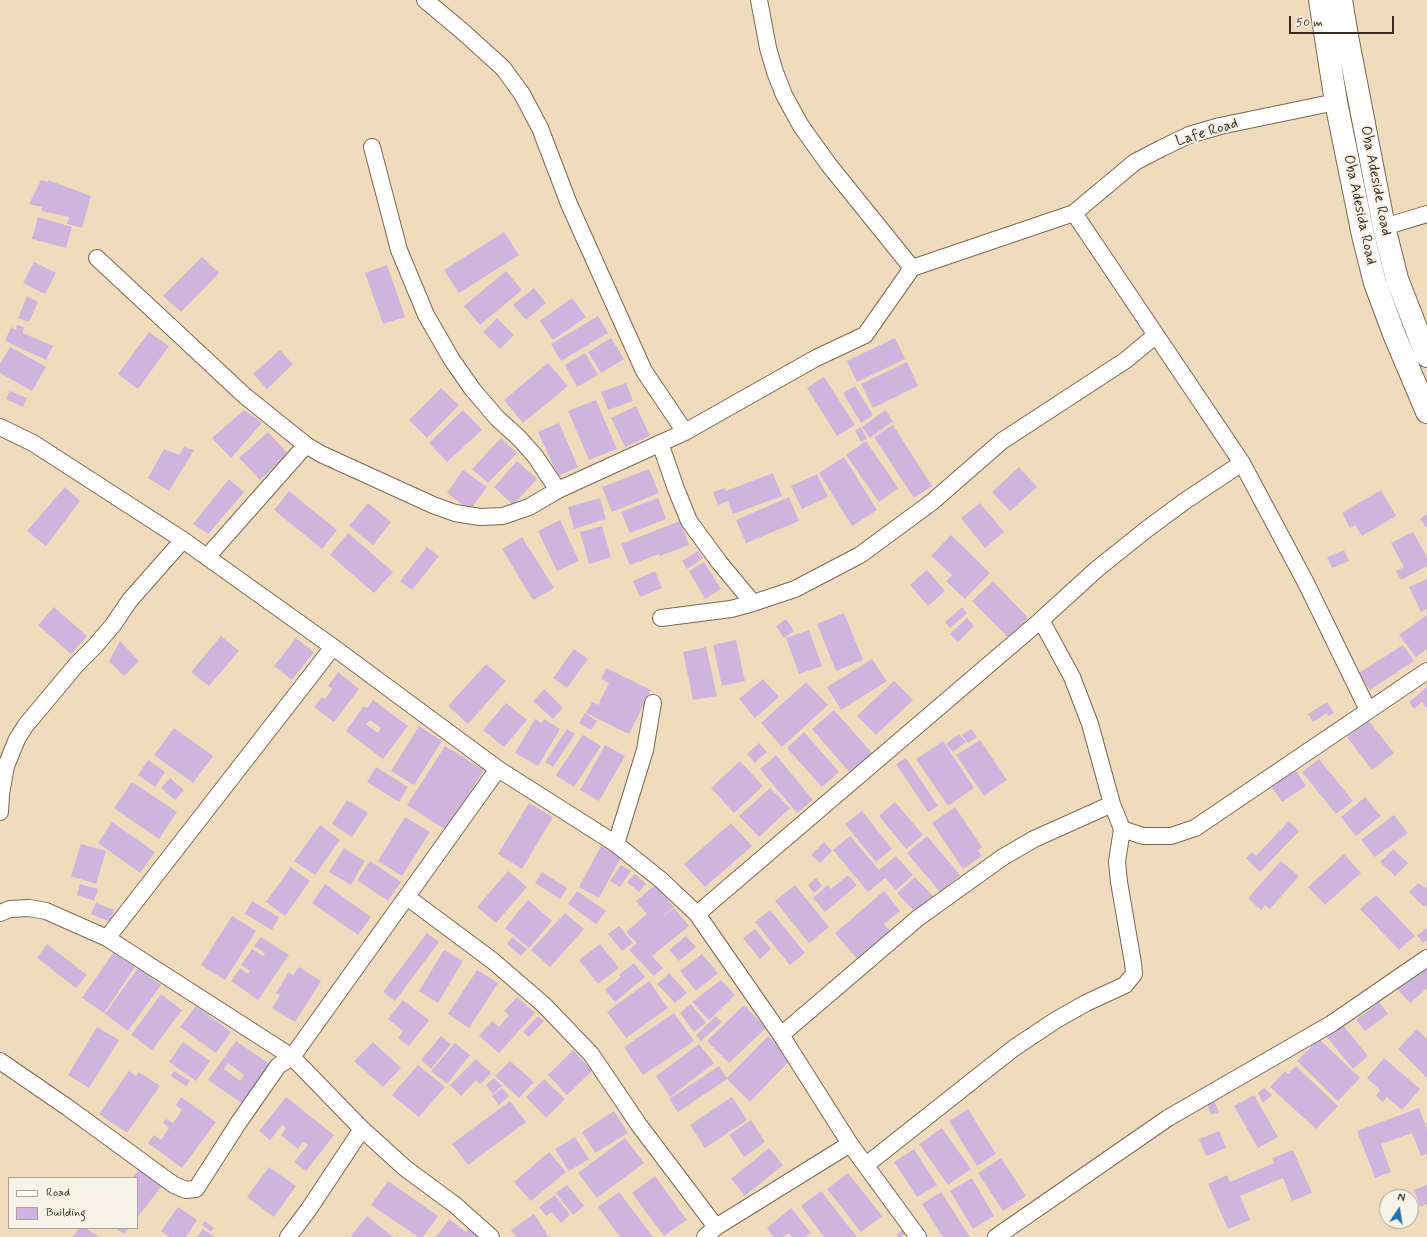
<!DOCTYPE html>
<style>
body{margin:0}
#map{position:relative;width:1427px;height:1237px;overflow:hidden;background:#f0dcbc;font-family:Mynerve,sans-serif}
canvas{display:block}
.legend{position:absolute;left:8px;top:1177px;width:130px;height:52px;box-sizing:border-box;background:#f7f3e8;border:1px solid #aca397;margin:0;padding:5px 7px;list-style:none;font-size:12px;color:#3b2a1e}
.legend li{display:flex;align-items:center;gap:8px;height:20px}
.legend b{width:20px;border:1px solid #aca397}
.north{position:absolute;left:1379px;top:1189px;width:40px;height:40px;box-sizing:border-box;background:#f7f3e8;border:1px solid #aca397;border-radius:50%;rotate:12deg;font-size:11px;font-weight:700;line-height:16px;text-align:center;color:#3b2a1e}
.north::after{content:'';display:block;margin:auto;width:14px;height:18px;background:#1f6fb2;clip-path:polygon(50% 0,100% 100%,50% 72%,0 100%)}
.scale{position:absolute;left:1289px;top:16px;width:105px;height:18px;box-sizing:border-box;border:2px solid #3b2a1e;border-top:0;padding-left:5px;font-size:12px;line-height:14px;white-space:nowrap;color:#3b2a1e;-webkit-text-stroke:3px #f7f3e8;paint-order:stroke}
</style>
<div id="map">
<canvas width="1427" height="1237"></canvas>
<ul class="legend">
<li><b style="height:5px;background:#fff"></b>Road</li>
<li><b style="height:11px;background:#cfb5de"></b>Building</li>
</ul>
<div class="north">N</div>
<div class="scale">50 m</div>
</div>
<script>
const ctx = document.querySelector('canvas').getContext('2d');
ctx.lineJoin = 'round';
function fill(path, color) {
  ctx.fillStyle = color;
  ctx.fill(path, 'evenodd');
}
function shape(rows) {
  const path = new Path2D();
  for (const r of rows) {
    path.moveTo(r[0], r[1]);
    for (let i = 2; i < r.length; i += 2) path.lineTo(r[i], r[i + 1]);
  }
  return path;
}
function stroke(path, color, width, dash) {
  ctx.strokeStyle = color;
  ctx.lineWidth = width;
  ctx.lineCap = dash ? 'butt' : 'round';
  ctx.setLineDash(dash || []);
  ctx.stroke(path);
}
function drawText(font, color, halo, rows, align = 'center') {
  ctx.font = font + ' Mynerve,sans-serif';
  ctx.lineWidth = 4;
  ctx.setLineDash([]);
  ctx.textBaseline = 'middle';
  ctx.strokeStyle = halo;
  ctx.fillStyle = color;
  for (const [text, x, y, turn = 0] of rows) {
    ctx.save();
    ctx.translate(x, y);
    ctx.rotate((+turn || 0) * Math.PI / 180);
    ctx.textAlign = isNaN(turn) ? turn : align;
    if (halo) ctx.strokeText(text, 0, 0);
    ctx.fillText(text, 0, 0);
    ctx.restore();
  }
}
const building = shape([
 [41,180,48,182,48,180,91,196,82,228,67,224,69,217,41,211,42,207,29,204],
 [38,217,72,227,66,248,32,239],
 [504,232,519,255,459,293,444,270],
 [202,257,219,273,181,312,163,296],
 [34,262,56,273,45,294,23,283],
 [387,265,405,317,383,324,365,273],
 [506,271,522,290,480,325,464,306],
 [534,288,546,303,526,320,513,305],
 [27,296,38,302,29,322,18,318],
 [572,298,586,317,553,340,540,321],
 [598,316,608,333,561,361,551,344],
 [497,318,514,335,500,349,483,332],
 [17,325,24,327,23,333,53,346,46,360,5,341,11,327,16,330],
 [149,332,169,346,138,389,118,374],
 [611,338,624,359,601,373,588,352],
 [895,338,905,359,857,382,847,361],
 [10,347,46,367,32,391,0,373,0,364],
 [280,350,293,364,267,389,253,374],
 [585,353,598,375,577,387,565,365],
 [907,362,918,386,873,408,861,384],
 [548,363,568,386,523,423,504,400],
 [824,377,855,425,837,436,807,388],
 [626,383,633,401,608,410,601,392],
 [855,386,873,415,861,423,843,393],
 [441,388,459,405,427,438,409,420],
 [10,391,27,398,23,407,6,399],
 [596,400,617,449,589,460,568,411],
 [636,406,650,436,625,447,611,418],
 [244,410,262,423,231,458,212,438],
 [463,410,482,430,447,462,429,443],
 [885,410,893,421,870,438,862,427],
 [559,423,578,467,558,476,538,432],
 [893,425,932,486,914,498,874,437],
 [861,427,867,439,861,442,855,431],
 [268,432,288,454,260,480,239,458],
 [501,438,517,453,488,483,472,469],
 [866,441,898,488,879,502,846,455],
 [184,447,194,450,169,491,148,478,164,449,179,455],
 [844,457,877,510,852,526,819,473],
 [517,461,537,479,513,505,494,487],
 [1019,467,1037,487,1010,511,992,492],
 [649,469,659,493,612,512,602,487],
 [463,470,487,487,470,510,447,493],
 [773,473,782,496,733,514,728,501,718,505,713,492,725,488,726,491],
 [817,474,828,497,802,509,791,486],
 [229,479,244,492,208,534,193,524],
 [65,487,80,501,46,546,27,531],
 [1381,490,1396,516,1362,536,1355,525,1350,528,1342,513],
 [289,491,337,530,322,549,274,510],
 [789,497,799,521,746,543,736,520],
 [600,498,606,519,574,529,568,507],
 [658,498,666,519,630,533,621,512],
 [368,503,391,522,373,545,349,526],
 [980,503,1004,532,985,548,961,518],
 [1427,514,1427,526,1426,527,1420,519],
 [560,520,579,561,557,571,538,531],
 [680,521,689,545,660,556,659,554,630,565,621,544],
 [602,526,611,557,589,564,580,532],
 [1413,532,1427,557,1427,566,1401,580,1396,571,1404,567,1391,543],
 [348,533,393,572,374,593,330,555],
 [951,535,990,573,965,599,946,581,952,575,931,556],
 [522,537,554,588,533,600,502,549],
 [427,547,439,556,412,590,400,581],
 [1344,550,1349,561,1332,568,1327,557],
 [698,551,703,558,687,569,682,561],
 [704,562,721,589,705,599,689,571],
 [927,570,945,591,928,606,910,585],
 [655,571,662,588,640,597,633,581],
 [1427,579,1427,609,1421,612,1409,587],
 [993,581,1028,618,1008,637,972,601],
 [54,607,87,636,71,654,38,625],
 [962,607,967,613,950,628,945,622],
 [844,613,863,660,836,671,817,624],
 [1427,615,1427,649,1416,657,1399,635],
 [967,618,974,626,958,642,950,634],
 [786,619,794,631,784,638,776,626],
 [809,630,822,666,799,674,786,638],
 [221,636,239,651,209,686,191,672],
 [296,638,314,652,292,680,274,666],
 [736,640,745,681,722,686,713,645],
 [120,641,139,661,124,676,109,661],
 [1403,645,1414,661,1370,690,1359,673],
 [706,647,717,696,693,700,683,652],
 [574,649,588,659,567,688,553,678],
 [872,659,887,681,841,710,827,687],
 [486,664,506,681,468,724,448,706],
 [606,668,651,690,629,734,586,713,592,702,598,705,609,683,601,679],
 [338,672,359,689,334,722,314,707,322,697,325,699,332,689,328,686],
 [763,679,779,697,755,718,739,699],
 [894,681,913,700,876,735,857,716],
 [806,682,828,705,782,747,761,723],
 [1427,687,1427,708,1422,702,1414,709,1409,702],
 [544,689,563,708,553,719,533,701],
 [373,700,408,726,383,759,346,731,364,706,367,708],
 [370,720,381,728,378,733,366,724],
 [1327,702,1334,713,1328,716,1327,713,1313,722,1308,714],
 [506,703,527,720,504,747,483,730],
 [834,710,873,754,851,774,812,729],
 [585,713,597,721,591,730,579,723],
 [535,719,541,723,544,719,560,729,538,766,515,753],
 [1368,720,1394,753,1372,770,1347,737],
 [419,726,442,741,414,785,391,771],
 [174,728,213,756,193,783,154,755],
 [567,729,575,734,553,767,545,762],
 [971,729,977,737,968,743,962,735],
 [804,732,839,772,822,787,787,748],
 [959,734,966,742,953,752,946,744],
 [583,735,601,746,574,787,556,775],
 [980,740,1007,780,984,796,956,755],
 [943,741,974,788,948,806,916,759],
 [759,743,767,752,755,763,747,754],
 [605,745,625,756,599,801,580,790],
 [445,746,484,770,446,830,407,805],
 [776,755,813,800,797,813,760,769],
 [906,758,938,806,928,812,896,764],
 [1319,759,1353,801,1336,814,1302,772],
 [148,760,165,772,155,787,138,775],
 [740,761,763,786,734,813,711,788],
 [376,767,408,787,399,802,367,782],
 [1295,769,1306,786,1282,802,1271,786],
 [170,778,184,790,175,800,161,788],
 [132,782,177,812,159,839,114,808],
 [770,788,790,808,759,837,739,816],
 [1365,797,1381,816,1356,836,1341,817],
 [347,800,368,813,352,837,332,824],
 [895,802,923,835,906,849,879,816],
 [529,803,553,817,522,869,498,854],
 [955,807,982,847,978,850,982,856,963,869,932,823],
 [862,811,892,849,876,862,845,824],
 [1394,815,1408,833,1375,857,1361,840],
 [405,817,430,832,402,876,378,861],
 [1289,821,1299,831,1260,872,1246,858,1252,852,1256,856],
 [112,822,155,852,140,873,98,843],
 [731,823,752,846,705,887,684,864],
 [320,825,340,840,315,875,294,861],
 [850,836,879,870,896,856,913,875,896,890,885,878,868,892,833,850],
 [927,836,960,875,940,892,907,853],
 [824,842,832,851,820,863,811,855],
 [81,844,106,851,96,884,71,876],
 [601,846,621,857,599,898,579,887],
 [344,848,365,861,351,885,329,872],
 [1393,849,1408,863,1395,876,1380,862],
 [1344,854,1361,873,1325,905,1308,887],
 [370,861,401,882,388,901,357,880],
 [1281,861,1299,876,1270,909,1265,905,1261,910,1248,898],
 [621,865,631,871,620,887,610,881],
 [291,867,310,881,285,916,266,902],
 [508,871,527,887,496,923,477,907],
 [542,872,567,888,560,899,535,883],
 [635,874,646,884,639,892,627,882],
 [848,875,857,885,825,912,813,898,828,885,831,889],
 [915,877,934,897,917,914,897,893],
 [816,878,822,886,814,893,808,885],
 [1418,883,1425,888,1427,886,1427,905,1424,907,1409,892],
 [80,884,98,889,94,901,77,895],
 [325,884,371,917,358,935,312,903],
 [655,885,674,907,657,921,674,908,689,926,652,956,663,968,654,976,629,950,637,943,626,932,647,914,636,901],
 [795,885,829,927,809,943,775,901],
 [577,891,606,911,596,924,568,904],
 [884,891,900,911,884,924,891,932,858,960,835,933],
 [1376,895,1415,936,1399,950,1360,909],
 [528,900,552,921,529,948,505,928],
 [252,901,279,917,272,930,245,914],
 [96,903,114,910,110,922,91,914],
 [770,910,805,953,790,965,755,922],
 [565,913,584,929,550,967,531,950],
 [232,916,256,931,225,980,201,965],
 [619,926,633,943,622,951,608,934],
 [1427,928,1427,940,1423,943,1417,935],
 [755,929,771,949,760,959,743,938],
 [427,933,439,942,395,1001,383,992],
 [686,936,696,947,679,961,669,950],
 [261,937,289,955,258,1000,231,981,240,968,248,974,250,971,241,965,252,949,263,956,265,953,254,946],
 [512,937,527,949,521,956,507,944],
 [47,944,87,975,76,988,37,958],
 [600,944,619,968,598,984,579,960],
 [444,950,463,961,438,1003,419,991],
 [113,953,135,967,104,1013,82,998],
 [702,954,718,973,696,991,680,971],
 [634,963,645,977,615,1002,605,990,621,977,619,975],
 [1427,965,1427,988,1410,1003,1396,988],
 [299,967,321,981,295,1022,272,1008,280,995,276,993,289,972,293,975],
 [138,968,161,985,128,1031,105,1014],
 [477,970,498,983,469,1028,448,1014],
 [669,973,687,993,675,1003,657,984],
 [721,980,735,995,709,1020,692,1002],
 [649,981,668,1008,626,1038,607,1012],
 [161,994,182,1010,152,1050,131,1035],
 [517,997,535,1013,499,1053,479,1036,492,1021,499,1027,509,1015,504,1011],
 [403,1000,429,1020,409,1046,398,1038,403,1031,388,1019],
 [1379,1002,1388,1014,1365,1031,1356,1020],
 [691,1004,706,1023,694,1032,680,1013],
 [744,1005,766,1028,729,1063,707,1041],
 [196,1006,231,1032,216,1053,180,1027],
 [674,1013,694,1041,643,1075,624,1047],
 [538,1016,544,1021,529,1037,523,1032],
 [716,1016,722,1022,701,1041,696,1035],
 [1342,1024,1368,1056,1353,1069,1326,1036],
 [97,1027,119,1040,89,1088,68,1075],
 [1417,1029,1427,1039,1427,1078,1398,1049],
 [441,1036,451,1044,431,1069,421,1060],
 [768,1036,791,1059,750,1102,727,1079,678,1112,669,1099,719,1066,727,1078],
 [1319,1039,1360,1078,1338,1101,1297,1061],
 [236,1041,271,1065,243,1104,208,1080],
 [228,1063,244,1075,240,1081,224,1069],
 [183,1042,210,1061,196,1081,169,1062],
 [373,1042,401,1068,383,1087,354,1061],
 [455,1043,470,1055,447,1084,431,1071],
 [699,1044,714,1063,670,1097,656,1076],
 [573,1050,592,1071,567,1095,548,1075],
 [1384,1058,1420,1089,1402,1110,1387,1097,1383,1102,1376,1096,1380,1090,1367,1078],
 [476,1059,491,1073,480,1084,476,1080,461,1096,450,1085],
 [510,1061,534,1082,519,1098,495,1076],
 [418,1065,445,1087,419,1117,392,1095],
 [1296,1066,1338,1106,1316,1129,1270,1087,1285,1071,1288,1074],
 [129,1071,136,1076,139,1072,160,1086,127,1133,99,1114],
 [174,1071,190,1081,186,1086,171,1076],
 [494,1078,502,1086,493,1094,486,1085],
 [544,1079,565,1099,546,1118,526,1097],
 [502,1088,509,1096,499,1105,492,1096],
 [1264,1088,1272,1095,1263,1103,1258,1093],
 [1254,1095,1278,1137,1258,1148,1234,1106],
 [181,1097,216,1122,182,1168,148,1143,154,1135,161,1140,169,1128,163,1123,166,1119,173,1123,182,1110,176,1105],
 [286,1097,334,1135,306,1171,294,1162,308,1145,303,1142,298,1149,281,1135,286,1128,282,1125,270,1140,259,1131],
 [732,1097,747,1120,705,1148,690,1125],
 [510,1101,526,1122,468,1165,452,1144],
 [1214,1101,1219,1112,1211,1115,1207,1104],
 [1419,1108,1427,1129,1427,1154,1421,1156,1412,1133,1381,1144,1391,1172,1375,1178,1357,1131],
 [968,1109,996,1154,977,1166,949,1121],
 [614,1111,628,1133,595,1153,582,1132],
 [751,1120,765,1142,744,1157,729,1135],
 [942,1128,971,1169,948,1185,919,1144],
 [1219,1131,1226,1148,1206,1156,1199,1139],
 [575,1137,589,1159,569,1171,555,1149],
 [625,1138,644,1163,597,1198,578,1173],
 [769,1148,783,1165,745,1196,731,1179],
 [914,1149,937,1185,917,1197,894,1162],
 [1293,1150,1312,1193,1292,1201,1283,1178,1240,1196,1250,1220,1228,1229,1208,1184,1227,1175,1230,1182,1274,1163,1272,1158],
 [549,1152,566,1172,531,1201,514,1182],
 [1001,1158,1026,1196,1003,1211,978,1173],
 [269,1167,296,1186,274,1217,247,1197],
 [139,1170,161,1187,137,1218,137,1178,133,1178],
 [848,1173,882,1216,861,1232,827,1189],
 [655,1176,687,1220,664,1236,632,1193],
 [972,1178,994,1216,973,1229,950,1191],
 [388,1181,438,1216,423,1237,418,1237,371,1205],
 [567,1185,584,1206,573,1215,556,1193],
 [1427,1185,1427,1204,1420,1207,1414,1190],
 [821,1191,857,1237,824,1237,801,1206],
 [619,1192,653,1237,620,1237,598,1207],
 [941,1192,970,1237,943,1237,922,1204],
 [555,1195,570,1215,561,1223,552,1212,546,1216,539,1207],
 [178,1207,197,1220,186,1237,169,1237,161,1231],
 [791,1208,811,1233,805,1237,792,1237,789,1233,783,1237,774,1237,767,1228],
 [534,1214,548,1236,546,1237,516,1237,511,1230],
 [367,1216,393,1237,352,1237,351,1236],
 [449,1219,466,1232,468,1228,480,1237,436,1237],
 [205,1221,214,1228,211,1232,202,1225],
 [79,1228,86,1228,99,1237,73,1237],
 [116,1228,129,1228,124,1234],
 [203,1229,215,1237,197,1237],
 [902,1230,905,1234,901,1237,898,1237,896,1235]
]);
const minor = shape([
 [425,0,461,30,503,68,522,94,540,128,569,204,644,371,685,432],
 [759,0,768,48,775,72,784,95,801,126,829,165,912,268],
 [372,147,399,250,426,315,452,360,473,390,497,418,519,438,535,456,558,490],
 [1074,213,1242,463,1306,583,1368,710],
 [1384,227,1427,214],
 [97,258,245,396,306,445,321,454,433,505,455,513,480,517,503,516,529,507,558,490,685,432,816,358,865,335,912,268,1074,213,1135,162,1162,148,1189,135,1220,126,1336,102],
 [0,427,33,443,183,540,333,647,498,769,616,844,661,880,697,914,781,1035,850,1144,918,1237],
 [660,443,676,489,689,521,719,562,753,603],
 [207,557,306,445],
 [661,618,731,609,753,603,795,589,860,555,932,502,1002,441,1126,360,1156,335],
 [0,812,1,794,6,766,17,739,26,725,77,664,95,646,113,625,130,600,183,540],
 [1122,829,1143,836,1171,836,1195,828,1427,671],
 [616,844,645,750,653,703],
 [407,897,493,961,544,1005,591,1054,639,1125,716,1227],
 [0,913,10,909,29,908,46,911,107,938,292,1057,362,1129,405,1168,455,1205,491,1237],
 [697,914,1041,620,1097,569,1147,529,1185,501,1242,463],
 [107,938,333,647],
 [781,1035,918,918,1003,857,1034,839,1112,804],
 [0,1061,67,1107,174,1185,186,1190,196,1189,239,1122,278,1066,292,1057,498,769],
 [866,1165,1014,1048,1056,1020,1086,1003,1125,985,1134,974,1133,963,1119,882,1117,862,1122,829,1112,804,1090,724,1072,677,1041,620],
 [288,1237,309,1209,362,1129],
 [705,1237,716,1227,850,1144],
 [996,1237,1168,1118,1331,1024,1427,958]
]);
const primary = shape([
 [1320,0,1336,102,1363,235,1375,283,1394,334,1427,412],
 [1341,0,1347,36,1384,227,1397,279,1427,356]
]);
const streetNames = [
 ["Lafe Road",1207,133,-17],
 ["Oba Adeside Road",1375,181,79],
 ["Oba Adesida Road",1359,210,78]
];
fill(building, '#cfb5de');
stroke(minor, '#7a6855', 18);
stroke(primary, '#7a6855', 24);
stroke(minor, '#fff', 16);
stroke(primary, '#fff', 22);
drawText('15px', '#3b2a1e', '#f7f3e8', streetNames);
</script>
